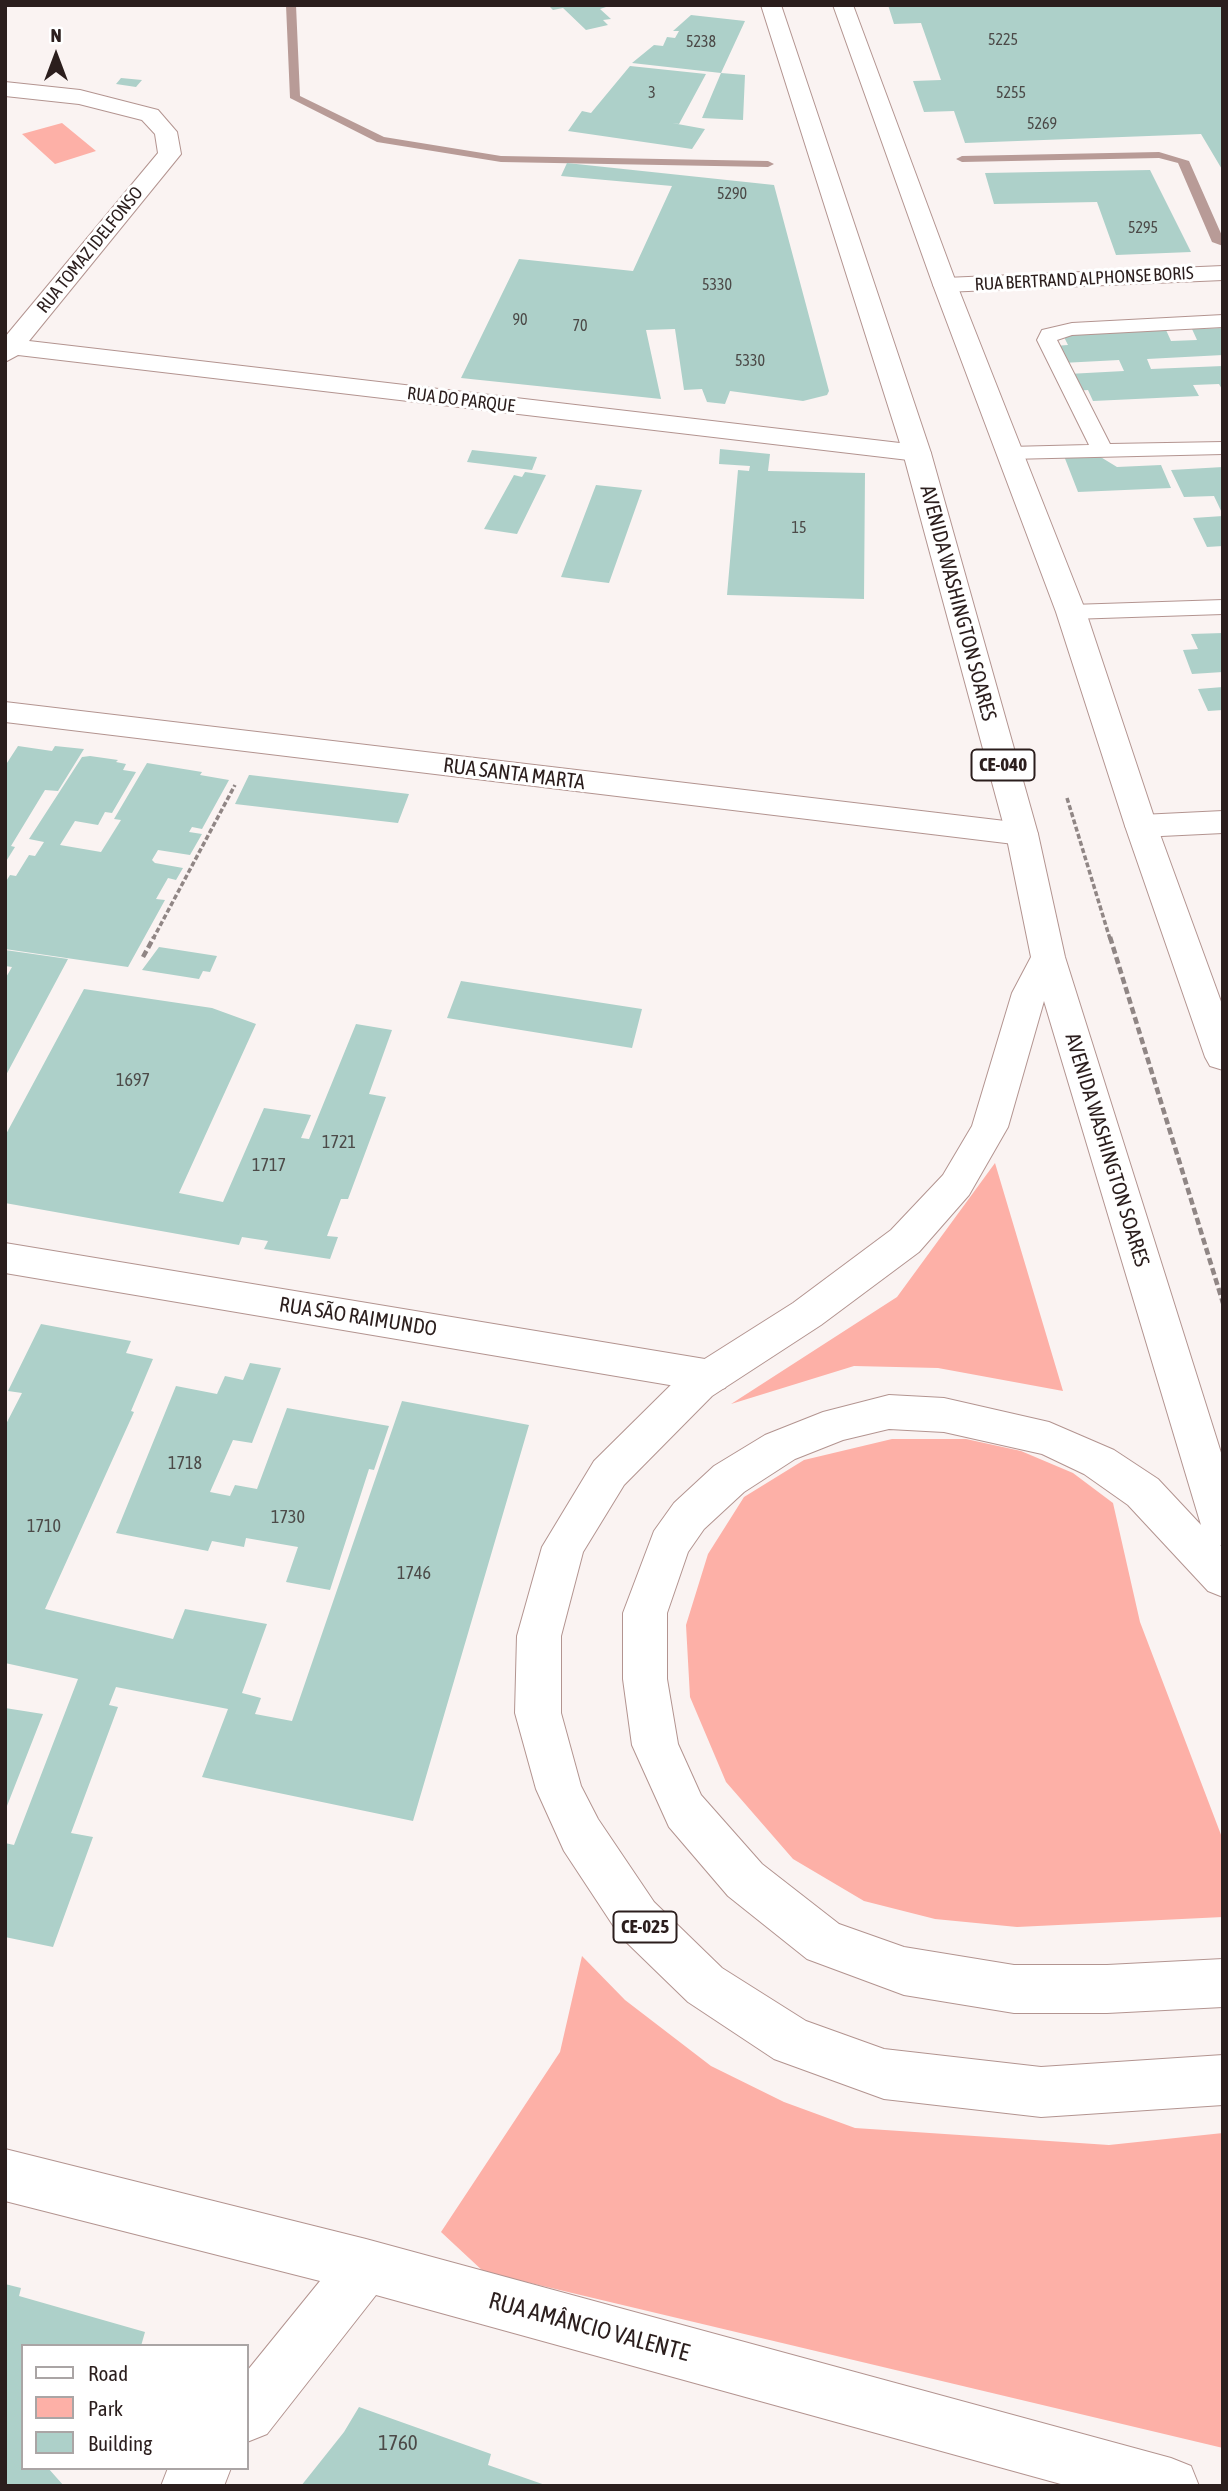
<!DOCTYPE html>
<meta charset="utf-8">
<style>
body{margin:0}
#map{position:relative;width:1228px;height:2491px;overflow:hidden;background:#faf3f2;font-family:"Asap Condensed",sans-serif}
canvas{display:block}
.frame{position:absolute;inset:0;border:7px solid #2b1e1d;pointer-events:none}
.legend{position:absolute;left:21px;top:2344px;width:228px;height:126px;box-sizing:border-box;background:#fff;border:2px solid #aaa5a5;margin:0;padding:9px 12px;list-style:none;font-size:21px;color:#2b1e1d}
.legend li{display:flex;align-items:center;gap:14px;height:35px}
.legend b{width:35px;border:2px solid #aaa5a5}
.north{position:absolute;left:21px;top:21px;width:70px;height:70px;-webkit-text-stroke:5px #fff;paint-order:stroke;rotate:0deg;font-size:19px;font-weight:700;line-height:28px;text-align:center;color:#2b1e1d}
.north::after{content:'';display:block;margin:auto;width:24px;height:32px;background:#2b1e1d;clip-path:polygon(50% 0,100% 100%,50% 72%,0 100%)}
</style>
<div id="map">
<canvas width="1228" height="2491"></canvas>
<div class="frame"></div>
<ul class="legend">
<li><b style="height:9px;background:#fff"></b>Road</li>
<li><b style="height:19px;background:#fdb0a7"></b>Park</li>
<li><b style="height:19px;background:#add0c9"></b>Building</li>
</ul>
<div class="north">N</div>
</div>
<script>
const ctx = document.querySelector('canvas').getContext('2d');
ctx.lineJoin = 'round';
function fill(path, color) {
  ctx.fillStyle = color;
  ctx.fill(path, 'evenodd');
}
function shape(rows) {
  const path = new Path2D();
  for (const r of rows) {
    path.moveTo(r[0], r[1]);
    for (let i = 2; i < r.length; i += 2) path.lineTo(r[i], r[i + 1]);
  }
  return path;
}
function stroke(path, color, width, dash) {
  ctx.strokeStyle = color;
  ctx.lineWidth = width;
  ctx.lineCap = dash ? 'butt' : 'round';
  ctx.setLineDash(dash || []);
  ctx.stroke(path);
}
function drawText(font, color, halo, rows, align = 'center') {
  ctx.font = font + ' "Asap Condensed",sans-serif';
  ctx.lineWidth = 6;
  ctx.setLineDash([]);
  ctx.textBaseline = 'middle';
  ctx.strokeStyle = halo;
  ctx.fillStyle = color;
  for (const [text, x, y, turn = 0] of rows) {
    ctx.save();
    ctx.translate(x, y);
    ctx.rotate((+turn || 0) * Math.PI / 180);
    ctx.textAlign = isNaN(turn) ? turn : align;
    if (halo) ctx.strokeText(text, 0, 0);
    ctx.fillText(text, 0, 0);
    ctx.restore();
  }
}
const green = shape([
 [62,123,96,151,55,164,22,134],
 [995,1163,1063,1391,938,1368,854,1366,731,1404,897,1297],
 [892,1439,966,1439,1021,1451,1073,1473,1113,1503,1140,1622,1223,1840,1223,1917,1017,1927,935,1919,864,1901,793,1859,726,1782,690,1697,686,1625,708,1554,744,1497,804,1460],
 [582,1956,625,2000,711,2066,784,2102,855,2128,1109,2145,1223,2133,1223,2448,484,2272,441,2232,560,2052]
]);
const stream = shape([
 [286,5,296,5,300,96,384,137,501,156,768,161,774,164,768,167,501,162,377,142,290,98,286,5],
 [1159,152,1189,161,1223,238,1223,246,1212,242,1178,163,1159,158,962,162,956,159,962,156,1159,152]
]);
const building = shape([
 [548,5,612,5,600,9,611,19,603,20,608,25,586,30,563,8,553,10],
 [888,5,1223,5,1223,171,1201,134,965,143,954,111,924,112,913,81,941,80,921,23,894,24],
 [691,15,745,21,721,73,745,75,743,120,702,118,721,73,632,63,654,45,663,46,667,37,675,38,679,31,673,31],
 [630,66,706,74,679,124,672,123,705,129,692,149,568,131,582,111,591,113],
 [121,78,142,80,136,87,116,84],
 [567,163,774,185,829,391,827,395,803,401,730,391,725,404,707,402,702,389,684,390,675,329,646,330,661,399,461,378,519,259,633,271,672,186,561,176],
 [1150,170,1191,252,1116,255,1097,202,994,204,985,173],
 [1223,328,1223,355,1147,359,1151,369,1223,366,1223,391,1219,384,1193,385,1199,396,1093,401,1088,390,1075,391,1068,374,1124,371,1119,360,1062,363,1054,346,1068,345,1063,335,1166,330,1171,341,1197,340,1192,329],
 [720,449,770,454,768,471,865,473,864,599,727,595,738,470,749,471,750,466,719,464],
 [472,450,537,457,532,470,467,462],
 [1094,453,1117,467,1161,465,1171,488,1078,492,1064,456],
 [1223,467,1223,515,1214,496,1184,497,1171,470],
 [525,472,546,475,517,534,484,529,514,475,522,477],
 [596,485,642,490,609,583,561,577],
 [1223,516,1223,546,1207,547,1193,518],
 [1223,633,1223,672,1192,674,1183,650,1198,649,1191,634],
 [1223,687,1223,710,1208,711,1198,689],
 [18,746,52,751,55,746,84,749,58,791,45,790,11,846,15,847,5,863,5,766],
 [90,756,118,760,116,762,126,764,123,770,136,772,112,813,105,812,98,825,75,821,60,845,101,852,121,820,114,819,147,763,202,772,200,775,229,780,202,829,192,827,189,832,202,834,190,855,158,850,152,860,155,863,183,868,176,880,168,878,156,899,165,900,128,967,5,949,5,883,10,875,16,876,29,855,35,856,44,842,29,839,82,757],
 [249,775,250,775,409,794,398,823,235,804],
 [159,947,172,949,217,956,210,972,203,971,199,979,142,970],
 [5,950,68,959,5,1077,5,979,12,967,5,966],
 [461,981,642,1009,632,1048,447,1018],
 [84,989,212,1008,256,1024,179,1193,223,1202,264,1108,311,1115,301,1138,309,1139,356,1024,392,1030,369,1094,386,1097,348,1199,341,1199,327,1236,338,1237,330,1259,264,1249,268,1241,242,1237,239,1245,5,1203,5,1136],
 [41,1324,131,1341,126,1353,153,1359,131,1411,134,1412,45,1609,173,1639,185,1609,267,1624,242,1693,261,1698,255,1714,292,1721,402,1401,529,1425,413,1821,202,1777,228,1709,116,1687,109,1705,118,1707,71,1833,93,1837,53,1947,5,1937,5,1843,14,1845,78,1679,5,1663,5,1426,22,1393,8,1391],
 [250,1363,281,1368,252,1443,233,1440,210,1492,230,1496,235,1485,257,1489,287,1408,389,1426,374,1470,369,1469,330,1590,286,1582,298,1547,246,1538,244,1547,212,1541,208,1551,116,1533,176,1386,217,1394,225,1376,243,1380],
 [5,1708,43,1714,5,1811],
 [5,2284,21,2288,19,2296,145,2332,141,2346,23,2346,23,2468,48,2468,64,2486,5,2486],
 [359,2407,491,2454,488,2465,548,2486,301,2486,344,2432]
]);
const pathFar1 = shape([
 [1067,798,1110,939],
 [153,939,235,785]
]);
const path = shape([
 [1110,937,1223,1303],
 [143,957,154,937]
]);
const lane = shape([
 [1223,315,1223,327,1072,335,1057,340,1110,444,1223,442,1223,454,1009,459,999,453,1009,447,1089,445,1037,340,1042,330,1072,323,1223,315],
 [1223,600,1223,614,1071,619,1060,612,1071,605,1223,600]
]);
const street = shape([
 [5,82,80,90,158,110,177,132,181,154,29,341,917,445,927,447,931,453,927,459,917,461,18,355,5,362,5,337,158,153,155,134,142,120,79,104,5,96,5,82],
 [1223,266,1223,280,945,292,936,290,933,285,936,280,945,278,1223,266],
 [5,702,1022,823,1034,826,1038,834,1034,842,1022,845,5,722,5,702],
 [1223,811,1223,833,1141,837,1130,834,1125,826,1130,818,1141,815,1223,811],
 [5,1243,711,1360,725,1364,731,1376,725,1388,711,1392,5,1273,5,1243],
 [5,2149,366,2239,1171,2458,1191,2466,1199,2486,1068,2486,376,2295,267,2434,247,2442,247,2371,320,2281,5,2201,5,2149],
 [168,2468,231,2468,224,2486,161,2486,168,2468]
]);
const highway = shape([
 [761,5,781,5,931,453,1038,834,1065,957,1223,1459,1223,1546,1220,1545,1223,1548,1223,1597,1208,1591,1128,1505,1084,1474,1042,1454,944,1432,889,1429,843,1440,795,1459,744,1492,704,1529,688,1552,667,1613,667,1679,678,1744,701,1795,762,1864,839,1924,904,1947,1014,1965,1107,1965,1223,1959,1223,2007,1107,2013,1014,2013,904,1995,807,1959,728,1896,669,1827,632,1745,623,1679,623,1613,654,1531,674,1503,714,1466,765,1435,823,1412,889,1395,944,1398,1049,1422,1114,1450,1158,1479,1201,1525,1044,1001,1008,1127,969,1195,919,1252,821,1325,712,1396,624,1485,583,1552,561,1636,561,1713,581,1786,598,1819,654,1902,722,1968,806,2021,884,2049,1041,2067,1223,2055,1223,2105,1041,2117,884,2099,774,2059,688,2002,620,1936,564,1851,536,1789,515,1713,517,1636,542,1547,594,1461,684,1372,793,1303,891,1230,943,1175,972,1126,1012,993,1031,957,1006,834,903,453,761,5],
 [833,5,853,5,957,285,1086,612,1157,826,1223,1007,1223,1070,1210,1066,1205,1057,1125,826,1056,612,933,285,833,5]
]);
const farNumbernames = [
 ["5225",1003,40],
 ["5238",701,42],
 ["3",652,93],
 ["5255",1011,93],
 ["5269",1042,124],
 ["5290",732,194],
 ["5295",1143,228],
 ["5330",717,285],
 ["90",520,320],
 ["70",580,326],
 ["5330",750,361],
 ["15",799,528]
];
const farStreetnames = [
 ["RUA TOMAZ IDELFONSO",90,250,-51],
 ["RUA BERTRAND ALPHONSE BORIS",1084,279,-3],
 ["RUA DO PARQUE",461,400,7]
];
const numberNames = [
 ["1697",133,1080],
 ["1721",339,1142],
 ["1717",269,1165],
 ["1718",185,1463],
 ["1730",288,1517],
 ["1710",44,1526],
 ["1746",414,1573]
];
const shields = [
 [1003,765,63],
 [645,1927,63]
];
const shieldNames = [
 ["CE-040",1003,765],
 ["CE-025",645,1927]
];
const streetNames = [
 ["AVENIDA WASHINGTON SOARES",958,603,75],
 ["RUA SANTA MARTA",514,774,7],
 ["AVENIDA WASHINGTON SOARES",1107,1150,73],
 ["RUA SÃO RAIMUNDO",358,1317,9]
];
const nearNumbernames = [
 ["1760",398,2443]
];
const nearStreetnames = [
 ["RUA AMÂNCIO VALENTE",589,2327,15]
];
fill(green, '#fdb0a7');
fill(stream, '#b89b97');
fill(building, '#add0c9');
stroke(lane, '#b39490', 2);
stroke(street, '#b39490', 2);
stroke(highway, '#b39490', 2);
stroke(pathFar1, '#908685', 3.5, [5, 2.5]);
stroke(path, '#908685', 4.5, [7, 3.5]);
fill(lane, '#fff');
fill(street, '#fff');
fill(highway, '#fff');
drawText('16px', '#4c4a48', null, farNumbernames);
drawText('18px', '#2b1e1d', '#fff', farStreetnames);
drawText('18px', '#4c4a48', null, numberNames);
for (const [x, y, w] of shields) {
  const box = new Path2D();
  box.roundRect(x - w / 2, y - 15.5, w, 31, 5);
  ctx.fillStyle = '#fff';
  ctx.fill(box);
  stroke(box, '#2b1e1d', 2);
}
drawText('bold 19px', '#2b1e1d', null, shieldNames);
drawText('21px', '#2b1e1d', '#fff', streetNames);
drawText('21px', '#4c4a48', null, nearNumbernames);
drawText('24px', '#2b1e1d', '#fff', nearStreetnames);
</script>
